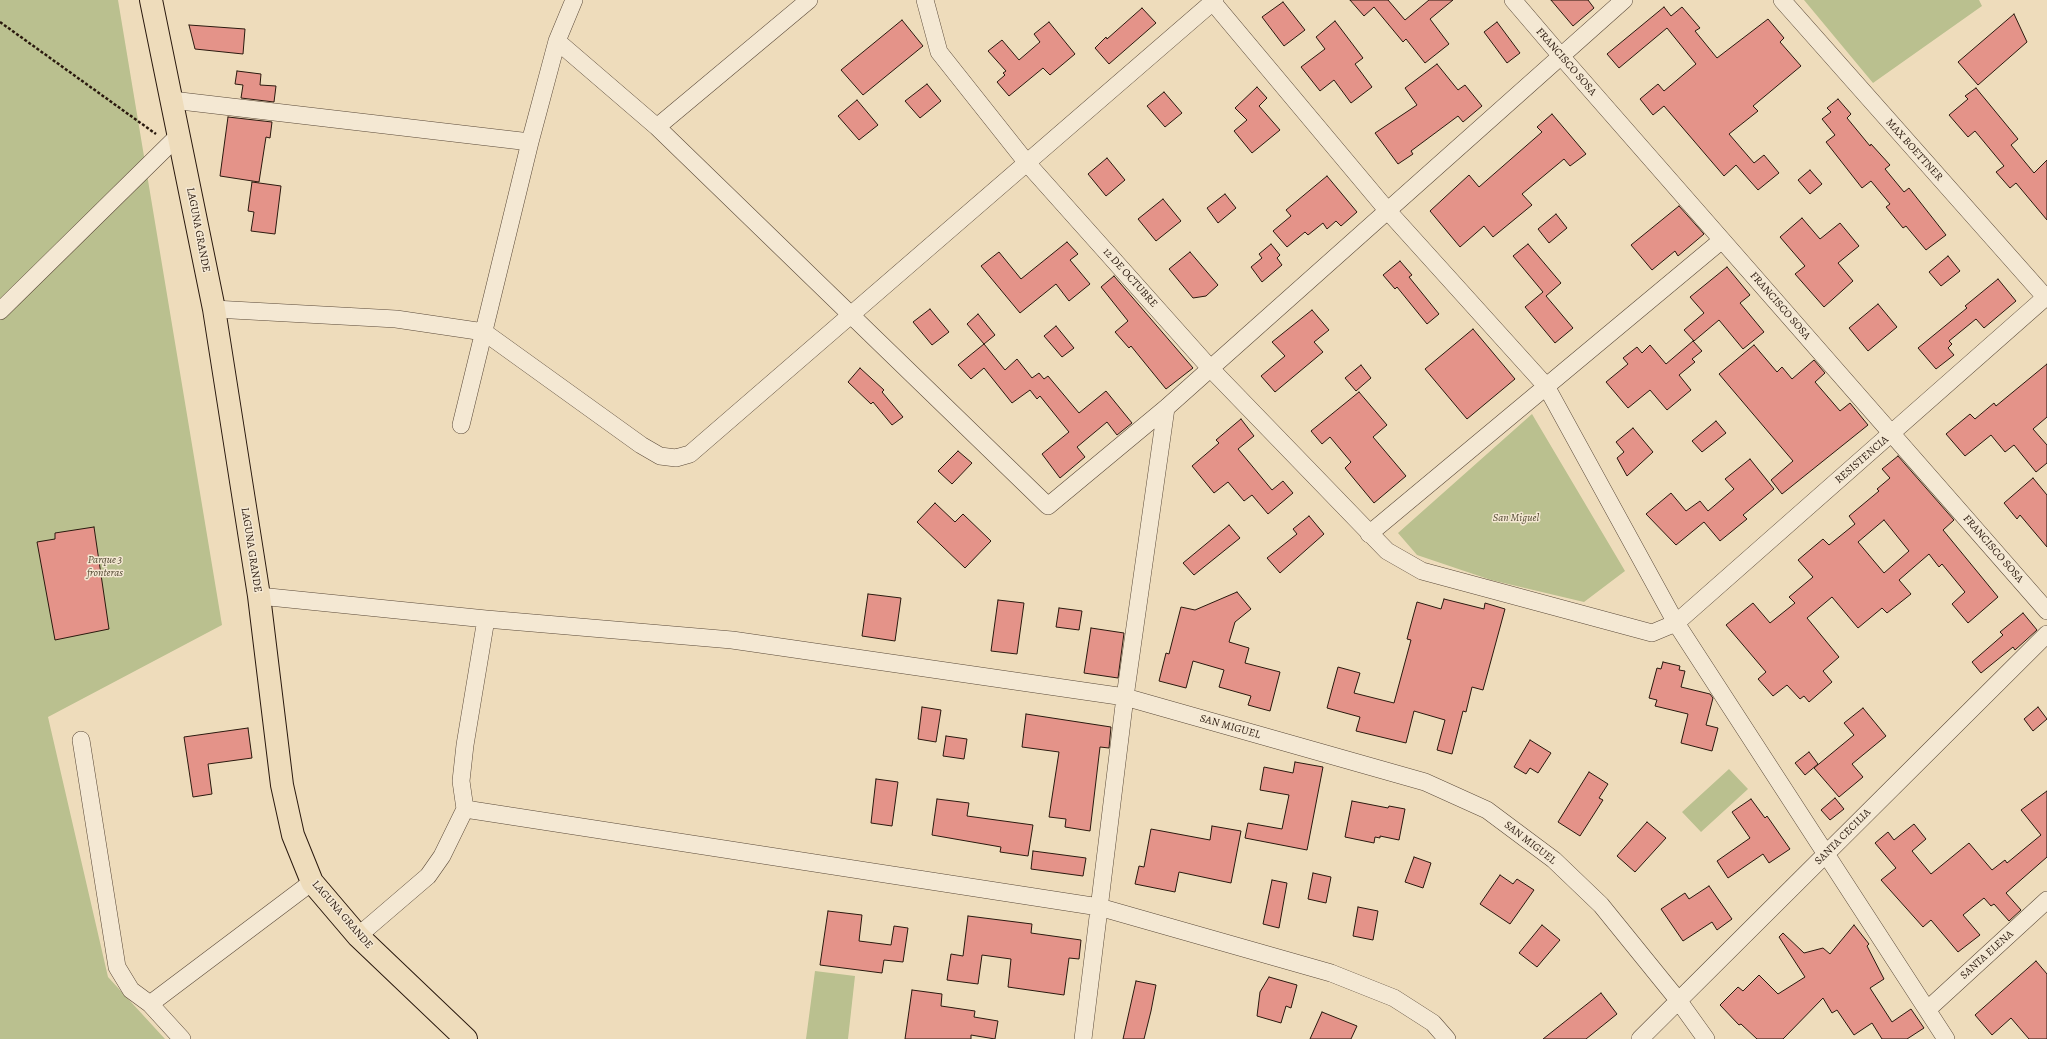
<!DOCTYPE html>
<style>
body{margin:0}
canvas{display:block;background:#eedcbb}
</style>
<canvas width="2047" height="1039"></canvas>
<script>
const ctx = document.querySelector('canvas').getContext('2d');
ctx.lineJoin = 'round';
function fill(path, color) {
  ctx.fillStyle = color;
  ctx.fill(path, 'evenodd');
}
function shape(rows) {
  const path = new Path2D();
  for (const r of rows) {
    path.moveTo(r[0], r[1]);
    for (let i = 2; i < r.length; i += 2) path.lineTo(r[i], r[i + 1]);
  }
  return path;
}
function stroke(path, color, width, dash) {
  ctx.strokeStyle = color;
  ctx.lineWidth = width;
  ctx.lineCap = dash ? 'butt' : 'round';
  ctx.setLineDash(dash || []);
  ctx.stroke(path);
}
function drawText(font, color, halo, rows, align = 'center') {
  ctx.font = font + ' Alegreya,serif';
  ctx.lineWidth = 3;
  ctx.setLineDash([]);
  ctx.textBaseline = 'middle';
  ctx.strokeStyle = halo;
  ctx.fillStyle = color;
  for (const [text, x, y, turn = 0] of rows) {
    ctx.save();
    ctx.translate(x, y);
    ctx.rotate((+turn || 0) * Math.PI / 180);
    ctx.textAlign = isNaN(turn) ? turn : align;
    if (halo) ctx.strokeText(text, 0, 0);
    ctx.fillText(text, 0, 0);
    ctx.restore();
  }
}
const green = shape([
 [0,0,118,0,222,625,48,717,108,977,165,1039,0,1039],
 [1804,0,1979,0,1982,6,1873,83],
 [1532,414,1625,571,1584,602,1491,580,1417,555,1398,533],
 [1729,769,1748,789,1701,832,1682,812],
 [815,971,855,976,848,1039,806,1039]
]);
const building = shape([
 [1350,0,1388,0,1405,20,1429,0,1453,0,1430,19,1449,44,1425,63,1406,39,1403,42,1374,7,1364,16,1350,0],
 [1551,0,1588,0,1594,8,1573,26,1551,0],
 [1283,2,1305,30,1284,46,1262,17,1283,2],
 [1664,7,1671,16,1682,7,1700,28,1695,31,1717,58,1768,19,1784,38,1780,42,1801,66,1753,106,1758,111,1729,134,1754,163,1764,155,1779,173,1758,190,1736,165,1724,176,1664,106,1653,115,1640,99,1658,84,1664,91,1696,64,1667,28,1619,68,1607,54,1664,7],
 [1142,8,1156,23,1109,64,1095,48,1106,37,1107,39,1142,8],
 [2014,14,2027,42,1978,85,1958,62,2014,14],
 [902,20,923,46,863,95,841,70,902,20],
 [1335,21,1363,58,1355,64,1372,87,1351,103,1334,80,1320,91,1301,67,1325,49,1316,37,1335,21],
 [1049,22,1075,54,1050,75,1043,68,1009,96,997,82,1005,75,1003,73,1006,71,988,51,1002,40,1019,60,1040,42,1034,34,1049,22],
 [1497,22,1520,53,1507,63,1484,32,1497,22],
 [189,25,245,29,243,54,195,49,189,25],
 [1437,64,1458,90,1465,85,1482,106,1463,122,1458,116,1411,151,1413,154,1398,164,1375,133,1417,105,1405,88,1437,64],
 [237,71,261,74,260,85,276,86,274,102,241,98,243,85,235,84,237,71],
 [927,84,941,101,920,118,905,101,927,84],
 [1257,87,1267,98,1259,106,1280,130,1252,153,1234,131,1247,120,1235,108,1257,87],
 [1976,88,2018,139,2011,145,2034,173,2047,160,2047,220,2016,183,2010,188,1996,172,2004,166,1975,131,1968,137,1949,115,1968,99,1965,96,1976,88],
 [1164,92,1182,113,1165,127,1147,106,1164,92],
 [1838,99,1851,114,1847,118,1870,146,1871,144,1890,165,1885,169,1904,192,1909,188,1946,235,1926,250,1906,226,1903,228,1886,207,1890,204,1871,181,1862,188,1826,142,1835,135,1822,119,1831,112,1827,108,1838,99],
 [857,100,878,125,859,140,838,116,857,100],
 [1552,114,1586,154,1570,166,1564,159,1522,194,1532,205,1493,237,1484,226,1460,247,1430,211,1469,175,1479,187,1542,132,1537,127,1552,114],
 [228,117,272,122,270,138,266,137,259,182,220,176,228,117],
 [1107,158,1125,180,1106,196,1088,174,1107,158],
 [1810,170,1822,184,1810,194,1798,180,1810,170],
 [1327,176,1357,212,1341,226,1336,221,1327,229,1323,223,1308,235,1305,232,1287,247,1273,231,1291,216,1286,210,1327,176],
 [252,182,281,186,275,234,251,231,254,212,248,211,252,182],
 [1225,194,1236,208,1218,223,1207,208,1225,194],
 [1163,199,1181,221,1156,241,1138,219,1163,199],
 [1679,206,1704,234,1678,256,1675,251,1652,270,1631,245,1679,206],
 [1556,214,1567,228,1549,243,1538,229,1556,214],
 [1802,218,1820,239,1840,223,1859,246,1838,263,1853,281,1824,307,1795,274,1805,266,1780,237,1802,218],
 [1067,242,1078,254,1070,260,1090,284,1069,301,1056,284,1020,313,981,266,999,252,1021,279,1067,242],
 [1271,244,1280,255,1277,258,1282,265,1262,282,1251,267,1262,258,1259,254,1271,244],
 [1528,244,1561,283,1546,296,1573,328,1555,343,1525,307,1543,292,1513,256,1528,244],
 [1190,252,1218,285,1206,296,1193,298,1169,269,1190,252],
 [1948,256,1960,271,1941,286,1929,272,1948,256],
 [1400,261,1412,275,1409,277,1439,314,1427,324,1397,287,1395,289,1383,275,1400,261],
 [1727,267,1750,295,1740,303,1764,332,1743,349,1719,320,1694,341,1684,330,1704,313,1690,297,1727,267],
 [1114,276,1193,368,1166,389,1131,346,1129,348,1115,332,1128,321,1101,287,1114,276],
 [1998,279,2016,301,1984,328,1976,319,1949,341,1952,344,1948,348,1954,355,1936,369,1918,348,1967,308,1965,306,1998,279],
 [1878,304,1897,327,1868,351,1849,328,1878,304],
 [930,309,949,332,932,345,913,322,930,309],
 [1312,310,1329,330,1314,342,1323,352,1275,392,1261,376,1285,356,1272,342,1312,310],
 [978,314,995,335,984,344,967,324,978,314],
 [1056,326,1074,348,1062,357,1044,336,1056,326],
 [1473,329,1515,379,1467,419,1425,369,1473,329],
 [1693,341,1702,351,1692,359,1695,362,1679,375,1691,390,1667,410,1650,390,1628,408,1606,382,1628,364,1623,358,1637,347,1642,353,1650,345,1666,364,1693,341],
 [984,344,1005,370,1017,359,1032,378,1039,373,1044,379,1048,376,1079,413,1106,391,1132,423,1117,435,1107,422,1077,447,1085,457,1060,478,1042,454,1069,432,1040,396,1037,399,1030,390,1012,403,984,368,971,379,958,365,984,344],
 [1754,345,1777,372,1782,367,1792,379,1814,360,1825,373,1815,382,1840,411,1850,403,1868,425,1782,494,1771,480,1793,461,1719,374,1754,345],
 [2047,364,2047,417,2033,429,2047,445,2047,463,2036,472,2014,445,2005,452,1991,435,1965,456,1946,434,1970,414,1975,419,1994,403,1996,406,2047,364],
 [1361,365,1371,378,1356,391,1345,378,1361,365],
 [860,368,884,390,882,392,903,417,892,425,873,402,871,404,848,382,860,368],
 [1359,392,1387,425,1373,437,1406,476,1374,503,1345,468,1351,462,1330,437,1322,444,1311,431,1359,392],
 [1241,419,1254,436,1238,449,1272,490,1283,481,1293,493,1268,514,1252,495,1244,501,1228,482,1214,493,1192,466,1219,443,1216,440,1241,419],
 [1716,421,1726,433,1702,452,1692,441,1716,421],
 [1633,428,1653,452,1627,476,1617,458,1624,452,1616,442,1633,428],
 [958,451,972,463,952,484,938,471,958,451],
 [1898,456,1954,520,1943,530,1998,597,1968,623,1952,604,1965,592,1942,564,1939,567,1929,554,1899,580,1911,594,1887,613,1882,608,1858,628,1832,597,1807,618,1839,657,1823,671,1832,682,1809,702,1804,696,1800,699,1787,685,1773,696,1758,679,1766,672,1726,625,1753,603,1770,623,1795,603,1789,597,1813,577,1798,560,1823,539,1829,545,1855,524,1849,516,1879,491,1877,489,1890,478,1882,469,1898,456],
 [1884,520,1909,551,1884,573,1858,542,1884,520],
 [1750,459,1774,489,1743,515,1747,519,1720,541,1704,522,1676,545,1646,514,1671,493,1686,511,1700,501,1708,511,1734,489,1725,479,1750,459],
 [2033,478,2047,495,2047,547,2020,515,2017,519,2004,503,2033,478],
 [935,503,955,522,963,514,991,541,965,568,917,522,935,503],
 [1309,516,1324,534,1280,573,1267,558,1297,534,1293,529,1309,516],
 [1229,525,1240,538,1194,575,1183,563,1229,525],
 [94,527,109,629,55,640,37,542,55,539,55,533,94,527],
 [1237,592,1251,609,1235,622,1229,642,1249,648,1245,663,1280,672,1270,711,1248,705,1251,696,1219,687,1224,670,1193,661,1186,688,1159,681,1166,653,1169,654,1181,607,1195,610,1237,592],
 [868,594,901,598,895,641,862,636,868,594],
 [1444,599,1484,609,1485,603,1505,609,1483,690,1472,687,1466,712,1463,711,1452,754,1437,750,1445,720,1414,711,1406,743,1356,731,1360,717,1327,708,1338,667,1360,673,1354,693,1394,703,1411,640,1407,639,1417,602,1441,609,1444,599],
 [998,600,1024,603,1017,654,991,651,998,600],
 [1059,608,1082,611,1079,630,1056,627,1059,608],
 [2023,613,2037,630,2015,650,2013,647,1981,673,1972,662,2003,635,2000,632,2023,613],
 [1091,628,1124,633,1118,678,1084,673,1091,628],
 [1663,662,1680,666,1679,670,1685,671,1681,687,1710,694,1713,698,1706,725,1718,728,1712,751,1681,743,1688,714,1655,706,1657,700,1649,698,1657,668,1661,669,1663,662],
 [922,707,941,710,936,742,918,739,922,707],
 [2038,707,2047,719,2033,731,2024,719,2038,707],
 [1863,708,1886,736,1852,764,1863,777,1839,797,1814,768,1854,735,1844,723,1863,708],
 [1026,714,1111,727,1109,748,1100,747,1090,831,1065,827,1066,819,1049,817,1059,752,1022,747,1026,714],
 [248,728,252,758,208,764,212,794,193,797,184,737,248,728],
 [946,736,967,739,964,759,943,756,946,736],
 [1530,740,1551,753,1538,773,1530,768,1526,774,1514,767,1530,740],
 [1809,752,1818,764,1805,775,1795,763,1809,752],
 [1295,762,1323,767,1307,850,1245,838,1248,823,1282,829,1289,795,1260,790,1264,767,1293,773,1295,762],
 [1589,772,1608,784,1599,798,1603,800,1580,836,1558,822,1589,772],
 [876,779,898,782,892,826,871,823,876,779],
 [2047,791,2047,857,2006,893,2021,910,2009,921,1994,904,1991,906,1984,898,1963,915,1980,935,1958,952,1931,920,1923,927,1881,880,1896,868,1875,843,1888,832,1894,840,1914,824,1926,839,1912,851,1931,874,1969,843,1992,870,2005,860,2007,863,2041,835,2021,810,2047,791],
 [1835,798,1844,809,1830,820,1821,810,1835,798],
 [937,799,969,803,967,816,1033,825,1028,856,1000,852,1001,847,932,835,937,799],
 [1751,799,1765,818,1767,816,1790,849,1769,863,1763,854,1728,878,1717,861,1750,838,1732,812,1751,799],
 [1352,801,1388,808,1389,806,1405,809,1399,840,1380,836,1380,838,1375,837,1374,843,1345,837,1352,801],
 [1647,822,1666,838,1635,872,1617,856,1647,822],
 [1212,826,1241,831,1231,883,1179,872,1175,892,1135,884,1139,866,1144,867,1151,829,1210,840,1212,826],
 [1033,851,1086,858,1083,876,1031,869,1033,851],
 [1414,857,1431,863,1423,888,1405,882,1414,857],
 [1313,873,1331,877,1326,903,1308,899,1313,873],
 [1500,875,1513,884,1517,879,1534,890,1510,924,1480,904,1500,875],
 [1272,880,1287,883,1279,928,1263,924,1272,880],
 [1709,886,1732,919,1717,930,1712,922,1683,941,1661,909,1685,893,1689,899,1709,886],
 [1358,907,1378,911,1373,940,1353,936,1358,907],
 [828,911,862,915,859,941,891,945,894,926,908,928,903,962,884,960,882,973,820,965,828,911],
 [968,916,1032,924,1031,933,1081,940,1079,959,1069,958,1064,995,1008,987,1011,959,982,955,978,984,947,980,951,954,963,956,968,916],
 [1542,925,1560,940,1537,967,1519,953,1542,925],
 [1854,925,1869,944,1867,946,1884,979,1870,988,1892,1022,1911,1009,1924,1028,1907,1039,1882,1039,1872,1023,1854,1035,1837,1010,1832,1013,1823,998,1783,1039,1757,1039,1741,1024,1739,1025,1720,1005,1738,987,1743,991,1759,975,1778,994,1805,977,1779,937,1783,933,1804,953,1823,948,1830,954,1854,925],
 [2036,961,2047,974,2047,1039,2029,1039,2011,1018,1992,1035,1975,1015,2036,961],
 [1269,977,1297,985,1291,1008,1286,1006,1281,1023,1257,1016,1260,992,1269,977],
 [1136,981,1156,985,1151,1011,1144,1039,1123,1039,1136,981],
 [912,990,942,994,941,1006,975,1011,974,1017,998,1021,995,1039,971,1035,971,1039,905,1039,912,990],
 [1601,993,1617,1014,1586,1039,1543,1039,1601,993],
 [1322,1012,1357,1026,1351,1039,1310,1039,1322,1012]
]);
const path = shape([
 [0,22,156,134]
]);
const minor = shape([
 [925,0,939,52,1027,163,1210,368,1387,551,1422,571,1652,633,1676,623,2047,296],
 [1211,0,1387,210,1546,386,1676,623,1946,1039],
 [1513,0,1560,55,2047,611],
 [1782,0,2047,299],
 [557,41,657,127,1048,506,1166,408,1624,0],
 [172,100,530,142],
 [657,127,809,0],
 [214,309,396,319,484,332,641,445,660,456,676,458,690,454,1215,0],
 [0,311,179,135],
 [461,425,530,142,557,41,574,0],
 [1369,534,1722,240],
 [259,596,486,619,732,640,1125,697,1425,782,1487,810,1554,860,1601,905,1678,1000,1706,1039],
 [486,619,465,745,461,781,465,809,1099,907,1331,973,1394,998,1433,1023,1447,1039],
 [81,740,117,967,131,990,150,1004,182,1039],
 [358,936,428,876,442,856,465,809],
 [150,1004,312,882],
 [1927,1010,2047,900],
 [1083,1039,1125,697,1166,408],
 [1640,1039,2047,634]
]);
const major = shape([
 [151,0,214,309,259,596,282,785,293,835,312,882,358,936,466,1039]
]);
const streetNames = [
 ["FRANCISCO SOSA",1566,62,49],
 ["MAX BOETTNER",1914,150,48],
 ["LAGUNA GRANDE",198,230,79],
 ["12 DE OCTUBRE",1130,278,48],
 ["FRANCISCO SOSA",1780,306,49],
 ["RESISTENCIA",1862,460,-41],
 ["FRANCISCO SOSA",1993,549,49],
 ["LAGUNA GRANDE",251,550,81],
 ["SAN MIGUEL",1230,727,16],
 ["SANTA CECILIA",1843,837,-45],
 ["SAN MIGUEL",1530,843,38],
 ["LAGUNA GRANDE",342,915,49],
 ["SANTA ELENA",1987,955,-42]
];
const parkNames = [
 ["San Miguel",1516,518],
 ["Parque 3",105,560],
 ["fronteras",105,573]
];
fill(green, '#bac08f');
fill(building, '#e49389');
stroke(building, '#2a190e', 1);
stroke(minor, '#5b4a39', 18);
stroke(major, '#2a190e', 24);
stroke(path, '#2a190e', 2.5, [3, 2]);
stroke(minor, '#f4e8d3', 17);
stroke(major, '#eedcbb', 22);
drawText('11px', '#2a190e', '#f4e8d3', streetNames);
drawText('italic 11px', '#554b35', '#f4e8d3', parkNames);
</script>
